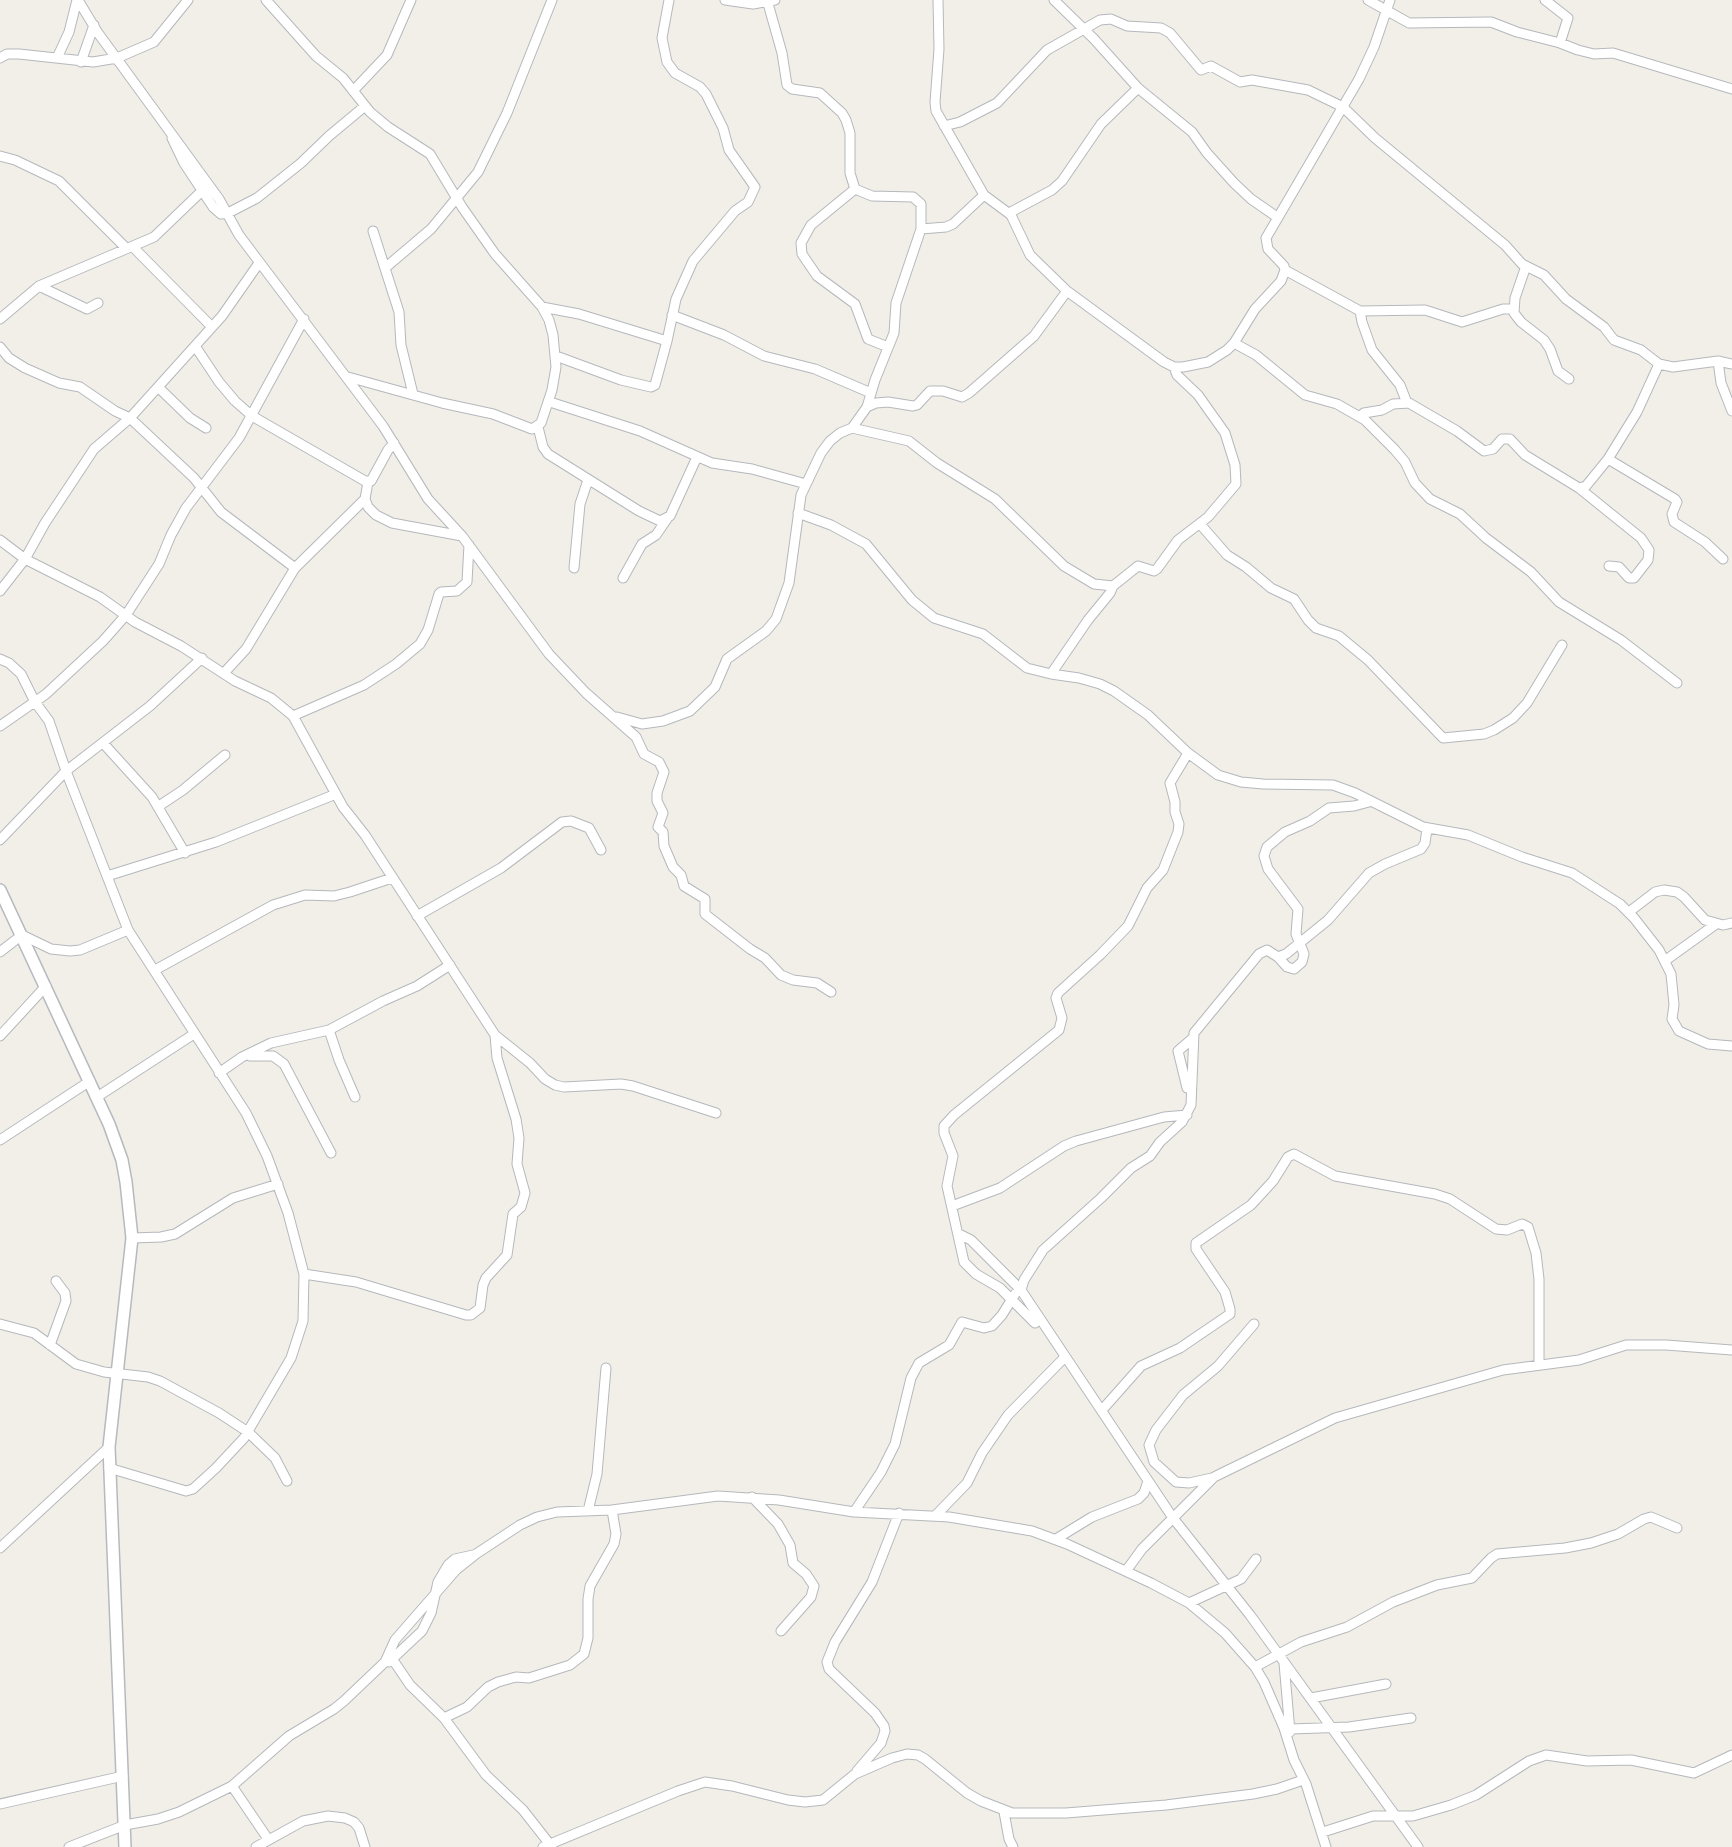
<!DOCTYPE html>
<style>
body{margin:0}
canvas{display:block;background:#f1efe8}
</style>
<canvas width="1732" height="1847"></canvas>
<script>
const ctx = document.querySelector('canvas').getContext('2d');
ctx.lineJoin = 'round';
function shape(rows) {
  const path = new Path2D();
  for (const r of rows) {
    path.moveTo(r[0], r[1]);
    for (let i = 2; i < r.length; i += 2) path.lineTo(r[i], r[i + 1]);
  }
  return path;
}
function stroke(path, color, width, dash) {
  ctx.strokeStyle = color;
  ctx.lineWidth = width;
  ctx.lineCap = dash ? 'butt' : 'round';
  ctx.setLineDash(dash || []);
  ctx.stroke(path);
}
const street = shape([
 [78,0,98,33,219,199,239,235,383,426,428,499,462,536,549,654,586,693,636,737,644,754,659,762,664,772,657,793,657,801,663,813,658,827,663,832,664,846,673,867,681,875,684,886,705,899,705,914,750,949,765,958,781,975,793,980,817,983,831,992],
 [266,0,316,56,343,78,370,112,388,127,430,154,462,207,495,254,542,307,549,320,553,335,556,367,552,390,541,423,532,429,493,414,442,403,348,377],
 [725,0,753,4,775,0],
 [767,0,782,53,787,85,792,89,820,93,842,113,846,120,850,133,850,173,855,189,872,196,913,197,921,204,921,229,896,303,894,333,875,380,867,407],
 [938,0,939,49,935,102,936,111,984,195,1011,215,1030,255,1067,291,1164,362,1174,367,1183,367,1208,362,1227,350,1234,343,1255,309,1281,281,1285,270,1284,266,1268,249,1266,238,1359,79,1374,47,1390,0],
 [1054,0,1094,39,1138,88,1192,132,1207,153,1234,183,1251,199,1277,217],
 [1368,0,1409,23,1491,22,1517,32,1560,43,1578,50,1594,54,1613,53,1732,89],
 [1545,0,1568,18,1560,43],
 [0,58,7,54,19,54,93,62,117,58,154,42,188,0],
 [57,58,69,32,77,0],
 [81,62,94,25],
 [353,91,387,55,411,0],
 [944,126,960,122,997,103,1047,50,1100,20,1111,19,1127,26,1161,28,1170,33,1201,70,1211,66,1240,82,1252,80,1308,90,1343,107,1375,138,1505,245,1522,264,1544,275,1566,299,1604,327,1614,340,1641,350,1659,364,1673,367,1718,361,1732,364],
 [172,138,184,163,213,207,221,214,228,213,257,198,301,163,329,136,365,106],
 [0,156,15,160,59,181,126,248],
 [855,189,811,225,801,243,802,254,817,276,855,304,868,339,888,347],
 [1009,213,1052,190,1062,181,1101,124,1138,88],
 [921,229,946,227,953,224,984,195],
 [373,231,399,312,401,345,413,394],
 [133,247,211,326],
 [1526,266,1515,298,1514,313,1521,322,1544,340,1550,349,1558,371,1569,379],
 [385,268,431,229,478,172,507,113,552,0],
 [1285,270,1360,311,1425,310,1462,322,1503,309,1514,309],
 [39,286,87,309,98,303],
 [542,307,579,314,667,341,655,385,651,387,621,380,556,356],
 [1360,311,1362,322,1372,350,1400,385,1407,403],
 [672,315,724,335,764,356,815,369,871,393],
 [0,319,39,286,154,237,205,188],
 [667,341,676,299,693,261,735,211,748,202,755,187,729,150,723,128,706,94,700,87,675,73,667,62,662,38,669,0],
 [1234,343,1256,355,1305,395,1337,404,1365,420,1395,450,1405,462,1415,483,1430,499,1460,514,1486,538,1531,572,1559,602,1621,640,1677,683],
 [195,346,219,382,235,401,252,416,365,481,371,481,388,450,394,443],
 [0,347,9,358,25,368,59,383,80,387,115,411,130,418,194,478,221,512,295,568],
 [1718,361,1721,383,1732,411],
 [158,387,190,418,206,428],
 [550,402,640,431,712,463,752,469,806,484],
 [1360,416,1364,413,1382,410,1393,404,1409,403,1457,431,1484,451,1493,449,1502,439,1510,439,1525,455,1579,488,1586,486,1608,459,1637,412,1659,364],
 [538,427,543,447,548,454,639,511,660,521,670,516,697,457],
 [852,428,909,441,937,463,995,499,1064,566,1094,584,1113,586,1138,566,1154,571,1157,569,1178,540,1208,517,1236,484,1235,465,1225,433,1198,395,1177,375,1174,367],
 [1608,459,1675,499,1677,502,1672,514,1674,522,1705,542,1723,559],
 [368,482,365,499,368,507,376,515,392,523,462,536],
 [1579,488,1641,538,1649,550,1648,560,1634,578,1629,578,1619,567,1609,566],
 [798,513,831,525,866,544,912,600,934,618,983,634,1027,668,1051,674,1079,678,1100,684,1114,691,1148,715,1188,753,1218,775,1241,782,1263,784,1333,785,1355,793,1423,827,1468,835,1522,857,1572,873,1620,904,1634,918,1659,950,1671,974,1674,1005,1672,1019,1679,1031,1708,1044,1732,1046],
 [1200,524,1227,555,1246,567,1271,588,1294,599,1308,620,1316,628,1339,636,1368,660,1443,738,1484,734,1494,730,1513,718,1527,703,1562,645],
 [0,540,25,559,100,597,135,622,181,646,235,681,271,698,293,716,343,807,365,835,495,1035,530,1063,545,1079,555,1085,564,1087,621,1084,633,1086,716,1113],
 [574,568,580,504,588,480],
 [623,578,642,544,656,535,667,519],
 [0,591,25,559,45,523,94,449,130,418,222,316,259,263],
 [0,659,9,663,21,674,35,702,49,721,66,771,128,930,246,1113,267,1156,288,1213,304,1274,303,1321,291,1358,244,1438,216,1468,193,1489,186,1491,109,1468],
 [224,673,246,649,295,568,365,499],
 [1051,674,1088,620,1110,593,1113,586],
 [293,716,364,685,396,664,420,644,428,630,439,594,441,592,457,591,467,582,469,545],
 [617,717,642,724,663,721,690,711,715,687,727,659,766,631,776,619,789,583,801,495,821,453,830,441,840,433,852,428,867,407,876,403,888,402,913,406,917,405,930,391,943,391,962,397,969,393,1034,336,1067,291],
 [0,726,46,694,103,641,126,615,159,564,171,535,186,508,239,438,304,319],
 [103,743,152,797,185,853],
 [159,806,183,790,225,755],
 [0,840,66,771,150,706,202,658],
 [107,876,216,842,336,794],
 [1629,912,1655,892,1664,890,1677,892,1684,897,1705,920,1723,925,1732,923],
 [417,916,501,868,562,822,571,821,589,828,601,850],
 [0,952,22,935,51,949,70,951,80,950,128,930],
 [1278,957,1287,967,1294,969,1302,962,1304,954,1296,934,1298,909,1268,869,1264,856,1267,847,1285,832,1310,821,1329,808,1354,806,1369,802],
 [1666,960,1716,924],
 [155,970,273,905,305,895,334,896,350,892,392,878],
 [329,1030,339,1060,355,1097],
 [0,1036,46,986],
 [250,1056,273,1056,284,1064,331,1153],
 [219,1073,242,1057,271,1043,329,1030,383,1001,417,986,450,965],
 [1187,1088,1178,1051,1193,1038],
 [97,1097,194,1034],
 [0,1140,90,1081],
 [952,1206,1000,1188,1064,1146,1076,1141,1164,1117,1187,1115],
 [959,1234,971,1240,1021,1290],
 [132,1238,161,1237,175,1234,233,1198,278,1184],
 [304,1274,356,1282,466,1315,471,1315,480,1308,483,1285,486,1278,507,1255,513,1214,521,1207,525,1193,517,1164,519,1138,516,1119,497,1058,495,1035],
 [1035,1323,1000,1288,976,1274,964,1262,947,1186,953,1156,944,1133,944,1126,954,1115,1059,1030,1062,1018,1056,998,1058,993,1100,955,1128,926,1147,888,1163,870,1178,832,1179,824,1175,812,1175,802,1170,783,1188,753],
 [0,1324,34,1333,76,1364,104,1372,148,1377,160,1381,219,1413,248,1432,275,1458,287,1481],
 [50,1345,66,1301,65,1293,56,1281],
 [1102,1410,1141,1366,1180,1348,1230,1314,1230,1309,1225,1292,1196,1249,1196,1243,1251,1205,1273,1181,1288,1157,1294,1154,1335,1176,1435,1194,1450,1199,1496,1229,1507,1230,1522,1224,1528,1227,1536,1253,1539,1279,1539,1365],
 [1212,1478,1189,1483,1176,1482,1154,1462,1149,1445,1156,1430,1183,1395,1218,1366,1254,1324],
 [752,1497,778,1524,790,1545,793,1563,806,1574,814,1586,811,1597,781,1631],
 [588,1511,597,1474,606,1368],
 [854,1512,881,1472,895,1444,911,1378,919,1363,949,1345,962,1322,984,1328,992,1326,1002,1315,1015,1294],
 [936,1515,967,1483,982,1453,1008,1415,1065,1357],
 [1056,1539,1092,1517,1138,1499,1144,1493,1148,1481],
 [0,1548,109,1447],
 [1126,1571,1142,1549,1214,1477,1335,1418,1503,1370,1579,1360,1626,1345,1666,1345,1732,1350],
 [1189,1603,1241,1579,1256,1559],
 [393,1660,410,1685,444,1718,486,1775,523,1810,552,1847],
 [389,1662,422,1631,431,1613,438,1582,448,1565,455,1559,473,1555],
 [1284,1663,1290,1732],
 [1255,1667,1301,1642,1347,1627,1393,1602,1437,1585,1472,1578,1491,1558,1497,1554,1565,1548,1591,1543,1618,1534,1644,1519,1651,1517,1677,1528],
 [1311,1698,1386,1684],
 [444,1718,467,1707,488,1687,498,1682,516,1677,529,1678,570,1665,584,1654,588,1638,588,1599,590,1586,614,1544,616,1534,612,1510],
 [1290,1729,1349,1727,1411,1718],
 [857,1771,881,1743,885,1731,884,1726,875,1713,829,1669,827,1662,835,1642,872,1582,899,1513],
 [232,1786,268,1839],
 [0,1804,123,1776],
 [1004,1812,1009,1839,1013,1847],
 [1323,1832,1373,1816,1413,1816,1451,1805,1476,1795,1529,1761,1546,1755,1587,1761,1631,1760,1694,1773,1732,1755],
 [69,1847,125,1825,158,1819,179,1812,232,1786,289,1736,334,1709,344,1701,385,1662,395,1640,456,1570,476,1554,520,1525,537,1517,557,1512,612,1510,718,1496,779,1500,854,1512,949,1517,1032,1531,1067,1544,1151,1583,1189,1603,1225,1633,1255,1667,1264,1682,1284,1728,1294,1760,1306,1784,1326,1847],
 [256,1847,303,1821,328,1816,345,1818,354,1822,359,1828,365,1847],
 [543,1847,678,1791,705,1782,732,1786,788,1800,805,1802,823,1800,855,1774,892,1758,907,1754,918,1755,925,1759,967,1793,981,1801,1012,1813,1066,1813,1166,1805,1253,1794,1277,1789,1303,1780],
 [1418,1847,1250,1615,1173,1518,1021,1290,1024,1280,1043,1250,1101,1198,1131,1168,1150,1156,1160,1142,1182,1122,1191,1105,1194,1033,1259,954,1267,950,1278,957,1286,954,1328,920,1369,873,1385,864,1421,849,1425,843,1427,829]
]);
const secondary = shape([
 [0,890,109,1124,122,1160,126,1182,132,1238,109,1447,125,1847]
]);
stroke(street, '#b5b8bc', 11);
stroke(secondary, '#b6babf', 14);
stroke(street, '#fff', 9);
stroke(secondary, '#fff', 11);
</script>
